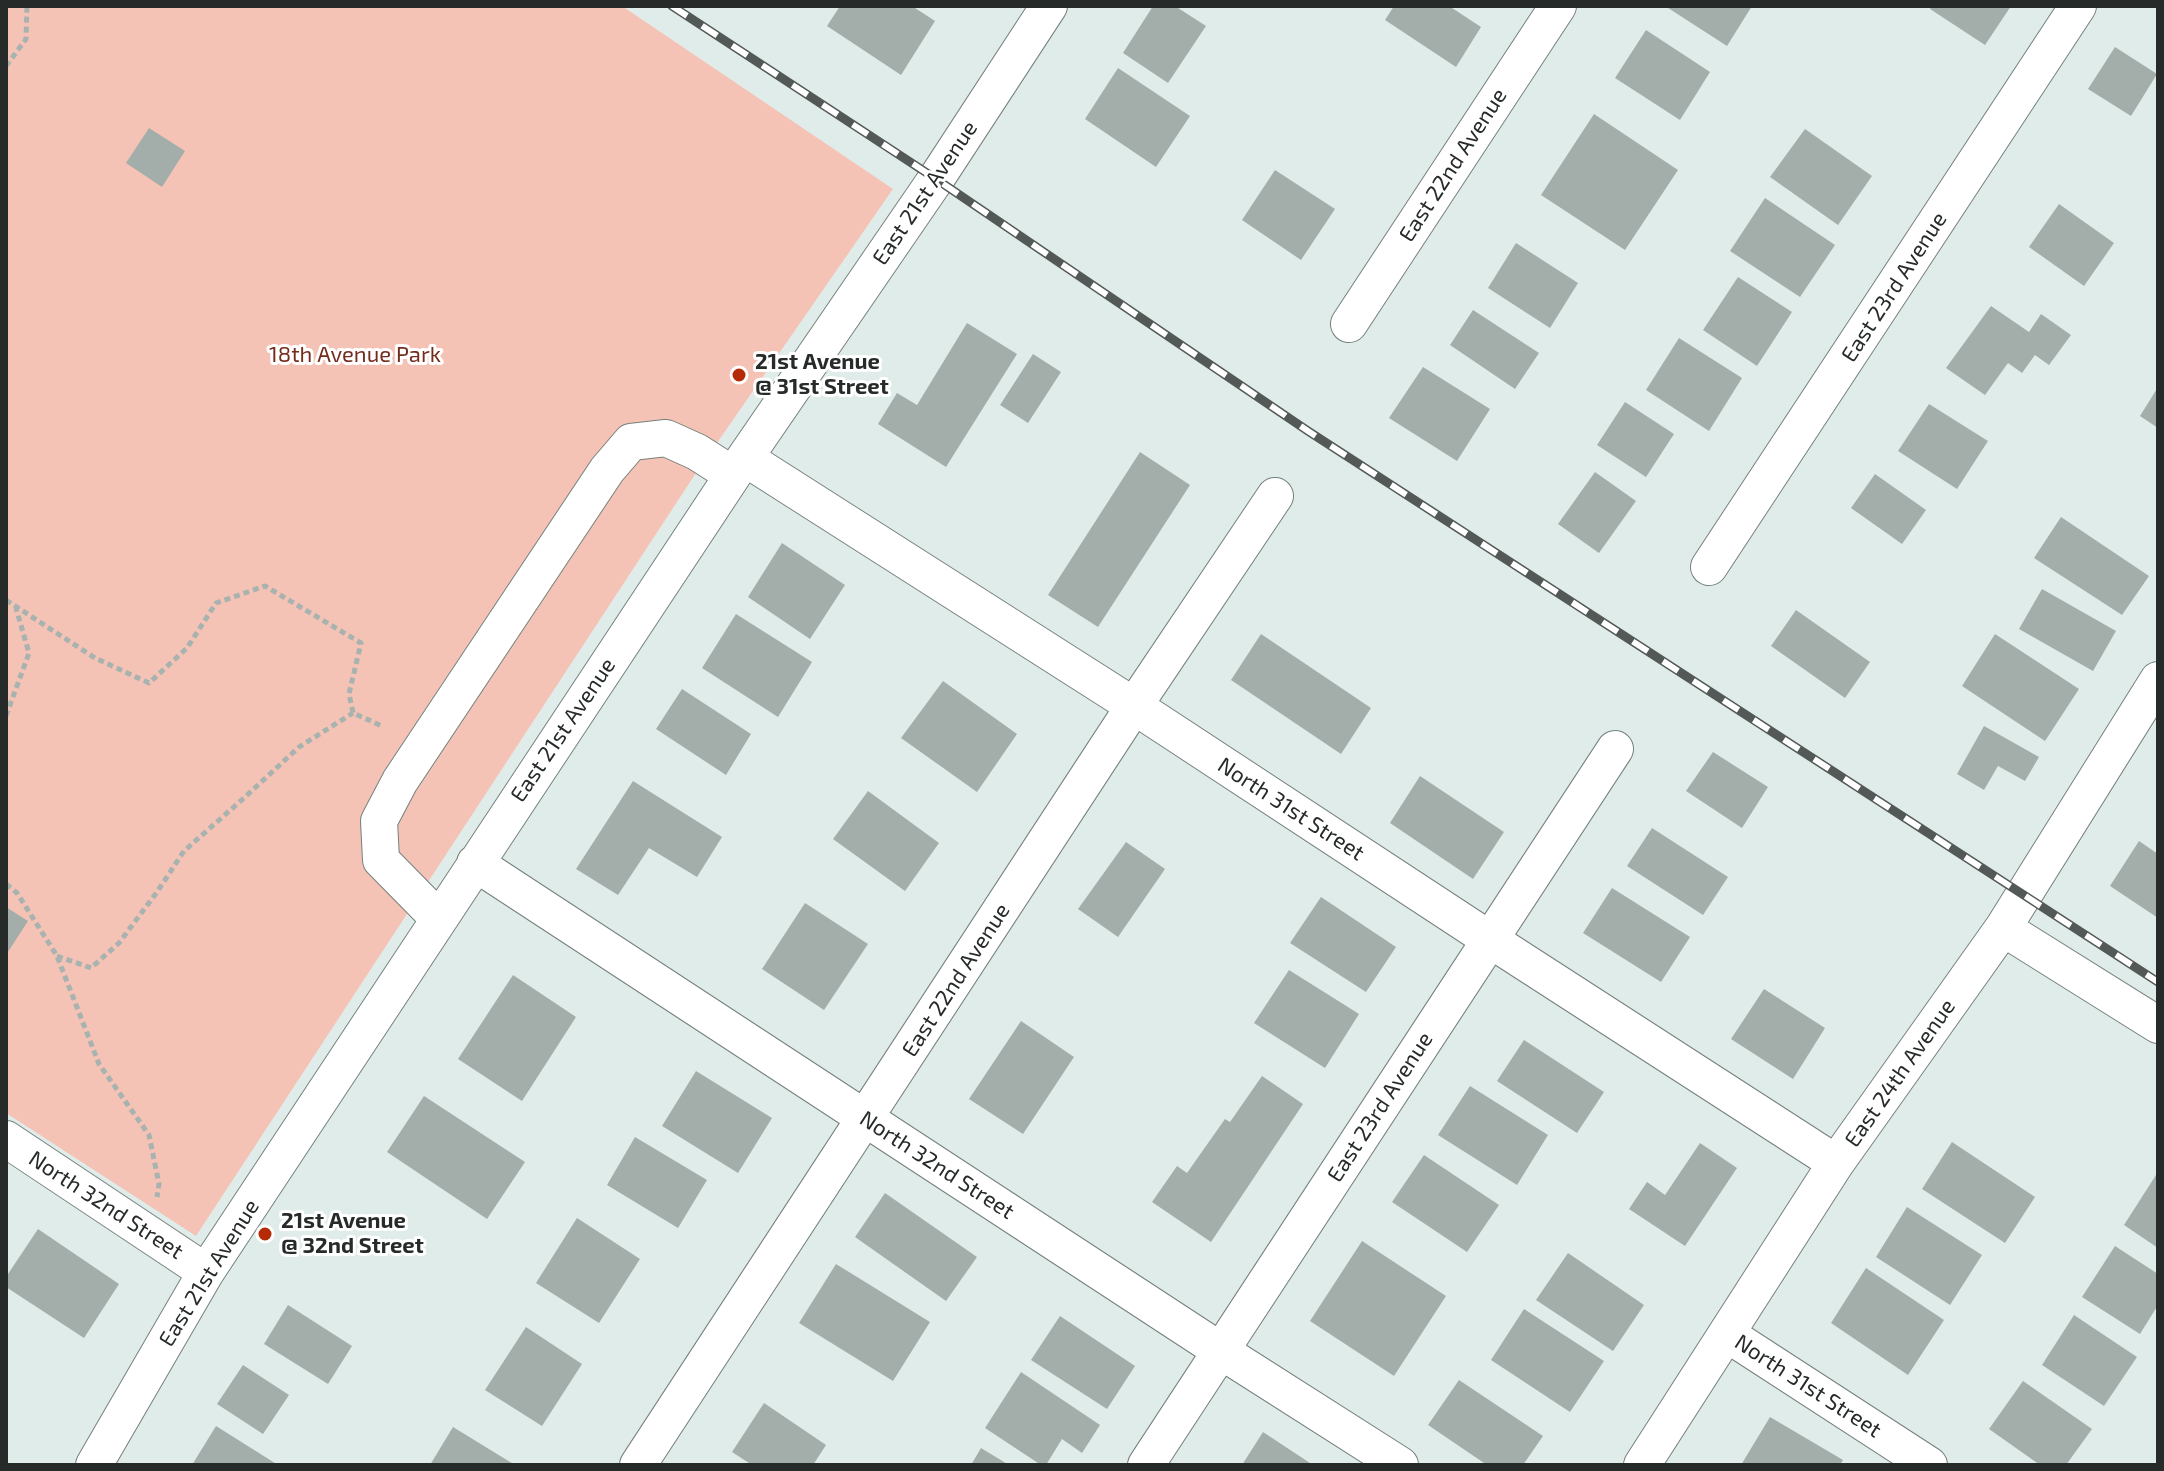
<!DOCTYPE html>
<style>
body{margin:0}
#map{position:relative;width:2164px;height:1471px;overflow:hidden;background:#e0ece9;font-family:"Exo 2",sans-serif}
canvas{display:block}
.frame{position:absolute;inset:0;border:8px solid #262a29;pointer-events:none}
</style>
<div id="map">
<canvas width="2164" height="1471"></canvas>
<div class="frame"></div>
</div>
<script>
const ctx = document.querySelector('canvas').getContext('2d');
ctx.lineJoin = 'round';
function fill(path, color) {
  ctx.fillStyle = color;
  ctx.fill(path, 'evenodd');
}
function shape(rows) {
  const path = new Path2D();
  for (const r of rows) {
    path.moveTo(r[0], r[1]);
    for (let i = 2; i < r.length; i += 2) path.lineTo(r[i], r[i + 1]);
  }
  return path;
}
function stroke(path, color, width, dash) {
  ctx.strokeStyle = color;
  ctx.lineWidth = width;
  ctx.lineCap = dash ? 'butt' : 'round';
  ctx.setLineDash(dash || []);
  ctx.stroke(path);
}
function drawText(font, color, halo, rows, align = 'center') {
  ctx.font = font + ' "Exo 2",sans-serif';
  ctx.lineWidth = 6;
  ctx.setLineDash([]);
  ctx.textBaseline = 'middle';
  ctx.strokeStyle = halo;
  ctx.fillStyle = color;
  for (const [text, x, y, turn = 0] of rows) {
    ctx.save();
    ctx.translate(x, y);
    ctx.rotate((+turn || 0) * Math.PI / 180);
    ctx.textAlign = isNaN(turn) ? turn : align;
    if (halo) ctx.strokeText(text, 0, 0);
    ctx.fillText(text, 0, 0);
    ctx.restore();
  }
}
const green = shape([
 [6,6,622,6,893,189,694,476,196,1236,6,1113]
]);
const building = shape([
 [840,6,912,6,935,21,901,75,827,26],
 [1153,6,1175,6,1206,26,1168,83,1123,53],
 [1394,6,1449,6,1481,27,1456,67,1385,20],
 [1665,6,1752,6,1727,46],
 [1932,6,2011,6,1985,45,1930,9],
 [1646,30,1710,72,1680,120,1615,78],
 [2115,47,2157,74,2131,116,2088,89],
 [1118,68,1190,116,1156,167,1085,119],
 [1594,114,1678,170,1625,250,1541,195],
 [149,128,185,151,162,187,126,163],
 [1805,129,1872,176,1838,225,1770,177],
 [1275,170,1335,209,1301,260,1242,220],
 [1765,198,1835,245,1800,297,1730,251],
 [2059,204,2114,243,2084,286,2029,247],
 [1516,243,1578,283,1550,328,1488,288],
 [1738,277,1792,312,1757,366,1703,330],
 [1991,306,2029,332,2041,314,2071,335,2049,365,2035,355,2022,373,2008,363,1985,395,1946,368],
 [1473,310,1539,353,1515,389,1450,345],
 [967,323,1017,354,946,467,878,424,897,393,917,405],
 [1679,338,1742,378,1709,431,1646,390],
 [1033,354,1061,372,1028,423,1000,405],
 [1423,367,1490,409,1457,461,1389,418],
 [2158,387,2158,428,2140,416],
 [1625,402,1674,434,1646,477,1597,445],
 [1929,404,1988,441,1957,489,1898,451],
 [1140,452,1190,485,1098,627,1048,595],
 [1595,472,1636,501,1599,553,1558,524],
 [1875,474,1926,510,1902,544,1851,508],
 [2061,517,2149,576,2122,615,2034,558],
 [782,543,845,585,810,639,748,597],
 [2042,589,2116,631,2093,671,2019,629],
 [1796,610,1870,662,1845,698,1771,646],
 [736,614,812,662,778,717,702,668],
 [1261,634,1371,708,1341,754,1231,680],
 [1995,634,2079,689,2045,741,1962,686],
 [943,681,1017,734,977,792,901,738],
 [682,689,751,734,726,775,656,729],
 [1984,726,2039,757,2025,781,1998,766,1984,790,1957,774],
 [1713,752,1768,787,1742,828,1686,791],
 [1420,776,1504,832,1473,879,1390,823],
 [633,781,722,837,697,877,649,848,618,895,576,869],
 [868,791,939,843,905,891,833,839],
 [1652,828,1728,877,1703,915,1627,866],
 [2139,841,2158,854,2158,918,2110,886],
 [1126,842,1165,869,1118,937,1078,909],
 [1612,888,1690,937,1661,982,1583,933],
 [1321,897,1396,947,1366,992,1290,943],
 [805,903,868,944,824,1010,762,969],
 [6,907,28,921,6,955],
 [1289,970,1359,1014,1325,1068,1254,1023],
 [513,975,576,1017,522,1101,458,1059],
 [1764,989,1825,1028,1793,1079,1731,1039],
 [1021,1021,1074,1057,1023,1134,969,1099],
 [1524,1040,1604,1092,1577,1133,1497,1081],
 [696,1071,772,1118,738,1173,662,1126],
 [1262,1076,1303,1104,1211,1242,1152,1202,1177,1166,1187,1173,1225,1119,1230,1122],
 [1470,1086,1548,1135,1517,1185,1438,1135],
 [424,1096,525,1162,487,1219,387,1152],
 [635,1137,707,1180,678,1228,607,1185],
 [1952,1142,2035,1197,2005,1243,1922,1189],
 [1700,1143,1737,1168,1685,1246,1629,1209,1647,1182,1665,1195],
 [1424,1155,1499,1205,1467,1252,1392,1202],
 [2156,1175,2158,1177,2158,1248,2124,1225],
 [885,1193,977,1257,946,1301,855,1237],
 [1907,1207,1982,1255,1950,1305,1876,1257],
 [577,1218,640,1259,599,1323,536,1283],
 [38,1229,119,1284,84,1338,6,1287,6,1277],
 [1362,1241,1446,1296,1394,1376,1310,1321],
 [2115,1246,2158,1274,2158,1305,2140,1334,2082,1297],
 [1568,1253,1644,1305,1613,1351,1536,1300],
 [836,1264,930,1322,893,1381,799,1323],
 [1866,1268,1944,1320,1908,1375,1831,1323],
 [288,1305,352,1346,328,1384,264,1344],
 [1524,1309,1604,1361,1570,1412,1491,1360],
 [2074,1315,2137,1357,2104,1406,2042,1365],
 [1060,1316,1135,1366,1107,1409,1031,1360],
 [526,1327,582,1364,542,1426,485,1390],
 [243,1365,289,1395,263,1434,217,1404],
 [1021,1372,1100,1425,1082,1453,1062,1439,1046,1465,1041,1465,985,1428],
 [1459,1380,1543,1436,1523,1465,1487,1465,1428,1425],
 [2023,1381,2092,1429,2066,1465,2040,1465,1989,1429],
 [764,1403,826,1445,813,1465,752,1465,732,1452],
 [1770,1417,1843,1460,1840,1465,1741,1465],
 [216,1426,278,1465,192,1465],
 [453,1427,515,1465,430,1465],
 [1263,1432,1313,1465,1242,1465],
 [981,1448,1009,1465,971,1465]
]);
const path = shape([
 [6,66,26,39,27,6],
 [6,600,95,658,149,683,187,648,216,603,265,586,361,643,349,694,353,713,382,726],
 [6,716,29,653,16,608],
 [6,884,17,893,57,956,99,1064,149,1135,159,1184,157,1197],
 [57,956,91,968,119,943,157,892,184,851,244,798,299,747,353,713]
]);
const minor = shape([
 [1349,324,1558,6],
 [745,458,1134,706,1489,939,1836,1163],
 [1709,567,2078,6],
 [475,863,1221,1351,1400,1465],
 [439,919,381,860,379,821,400,781,607,470,631,442,666,438,697,452,733,475],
 [2003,928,2158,1025],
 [6,1139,206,1272],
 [1727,1334,1929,1465],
 [94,1465,206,1272,733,475,936,179,1049,6],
 [638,1465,1134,706,1275,496],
 [1146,1465,1615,749],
 [1642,1465,1836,1163,2003,928,2158,680]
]);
const rail = shape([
 [672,6,936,179,1308,431,2158,982]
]);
const markers = [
 [739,375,8,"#b52b05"],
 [265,1234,8,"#b52b05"]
];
const streetNames = [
 ["East 22nd Avenue",1453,165,-57],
 ["East 21st Avenue",925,193,-56],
 ["East 23rd Avenue",1894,287,-57],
 ["East 21st Avenue",563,730,-56],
 ["North 31st Street",1291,809,33],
 ["East 22nd Avenue",956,980,-57],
 ["East 24th Avenue",1900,1073,-55],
 ["East 23rd Avenue",1380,1107,-57],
 ["North 32nd Street",937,1165,33],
 ["North 32nd Street",106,1205,33],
 ["East 21st Avenue",209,1273,-58],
 ["North 31st Street",1808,1386,33]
];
const parkNames = [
 ["18th Avenue Park",355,355]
];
const poiNames = [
 ["21st Avenue",755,362],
 ["@ 31st Street",755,387],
 ["21st Avenue",281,1221],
 ["@ 32nd Street",281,1246]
];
fill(green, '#f5c3b6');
fill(building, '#a3aeab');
stroke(minor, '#75807d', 38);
stroke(path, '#a8b2af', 5, [6, 4]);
stroke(minor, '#fff', 36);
stroke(rail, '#535957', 9);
stroke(rail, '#fff', 6, [18]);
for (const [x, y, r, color] of markers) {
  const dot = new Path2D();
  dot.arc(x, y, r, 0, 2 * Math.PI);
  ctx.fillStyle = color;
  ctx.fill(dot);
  stroke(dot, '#fff', 3);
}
drawText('22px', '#262a29', '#fff', streetNames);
drawText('22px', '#742c1c', '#fff', parkNames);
drawText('bold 22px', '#262a29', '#fff', poiNames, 'left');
</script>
